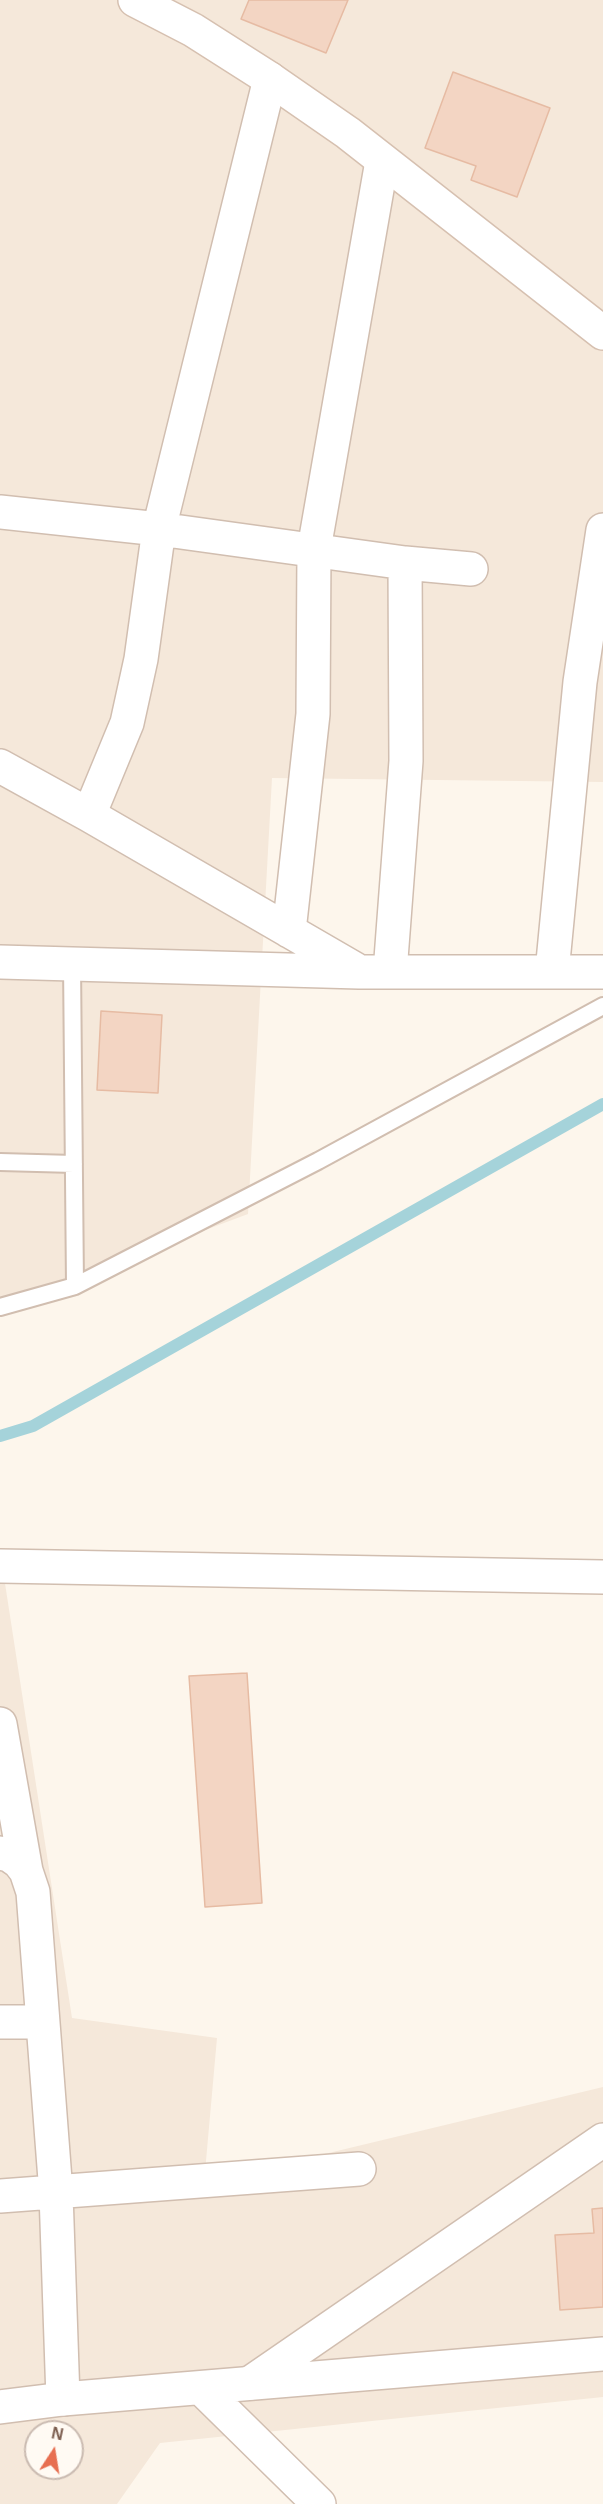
<!DOCTYPE html>
<style>
body{margin:0}
#map{position:relative;width:603px;height:2504px;overflow:hidden;background:#fdf6ec;font-family:Arial,sans-serif}
canvas{display:block}
.north{position:absolute;left:24px;top:2420px;width:60px;height:60px;box-sizing:border-box;background:#fffaf3;border:2px solid #cabbb1;border-radius:50%;rotate:12deg;font-size:16px;font-weight:700;line-height:24px;text-align:center;color:#7a5c4d}
.north::after{content:'';display:block;margin:auto;width:21px;height:27px;background:#e76f51;clip-path:polygon(50% 0,100% 100%,50% 72%,0 100%)}
</style>
<div id="map">
<canvas width="603" height="2504"></canvas>
<div class="north">N</div>
</div>
<script>
const ctx = document.querySelector('canvas').getContext('2d');
ctx.lineJoin = 'round';
function fill(path, color) {
  ctx.fillStyle = color;
  ctx.fill(path, 'evenodd');
}
function shape(rows) {
  const path = new Path2D();
  for (const r of rows) {
    path.moveTo(r[0], r[1]);
    for (let i = 2; i < r.length; i += 2) path.lineTo(r[i], r[i + 1]);
  }
  return path;
}
function stroke(path, color, width, dash) {
  ctx.strokeStyle = color;
  ctx.lineWidth = width;
  ctx.lineCap = dash ? 'butt' : 'round';
  ctx.setLineDash(dash || []);
  ctx.stroke(path);
}
const residential = shape([
 [0,0,603,0,603,782,272,778,248,1214,0,1307],
 [0,1551,72,2018,217,2038,204,2183,603,2087,603,2397,160,2443,117,2504,0,2504],
 [36,2432,72,2432,72,2468,36,2468]
]);
const stream = shape([
 [0,1436,33,1426,603,1104]
]);
const building = shape([
 [249,0,348,0,326,53,241,19,249,0],
 [453,72,550,108,517,197,471,180,476,166,425,148,453,72],
 [101,1011,162,1015,158,1093,97,1090,101,1011],
 [247,1673,262,1903,205,1907,189,1676,247,1673],
 [603,2208,603,2307,560,2310,555,2235,594,2233,592,2209,603,2208]
]);
const service = shape([
 [72,963,75,1286],
 [0,1162,74,1164],
 [0,1307,75,1286,318,1161,603,1006]
]);
const minor = shape([
 [0,512,159,529,405,563,471,569],
 [0,766,89,815,355,969],
 [89,815,127,723,141,659,159,529,270,79],
 [289,931,313,714,314,549,382,161],
 [0,962,359,972,603,972],
 [390,972,406,761,405,563],
 [552,972,580,682,603,530],
 [0,1566,603,1577],
 [0,1724,26,1871],
 [0,1853,9,1855,19,1862,26,1871,33,1892,56,2193,63,2399],
 [0,2022,42,2022],
 [0,2196,359,2169],
 [250,2383,603,2140]
]);
const tertiary = shape([
 [202,2389,319,2504],
 [0,2407,63,2399,603,2354]
]);
const secondary = shape([
 [135,0,193,30,270,79,348,133,603,333]
]);
fill(residential, '#f5e8da');
stroke(stream, '#a5d3da', 12);
fill(building, '#f3d5c3');
stroke(building, '#e6bba3', 1.5);
stroke(service, '#d1beb0', 20);
stroke(minor, '#d1beb0', 36);
stroke(tertiary, '#d1beb0', 36);
stroke(secondary, '#d6c0b0', 36);
stroke(service, '#fff', 16);
stroke(minor, '#fff', 33);
stroke(tertiary, '#fff', 33);
stroke(secondary, '#fff', 33);
</script>
